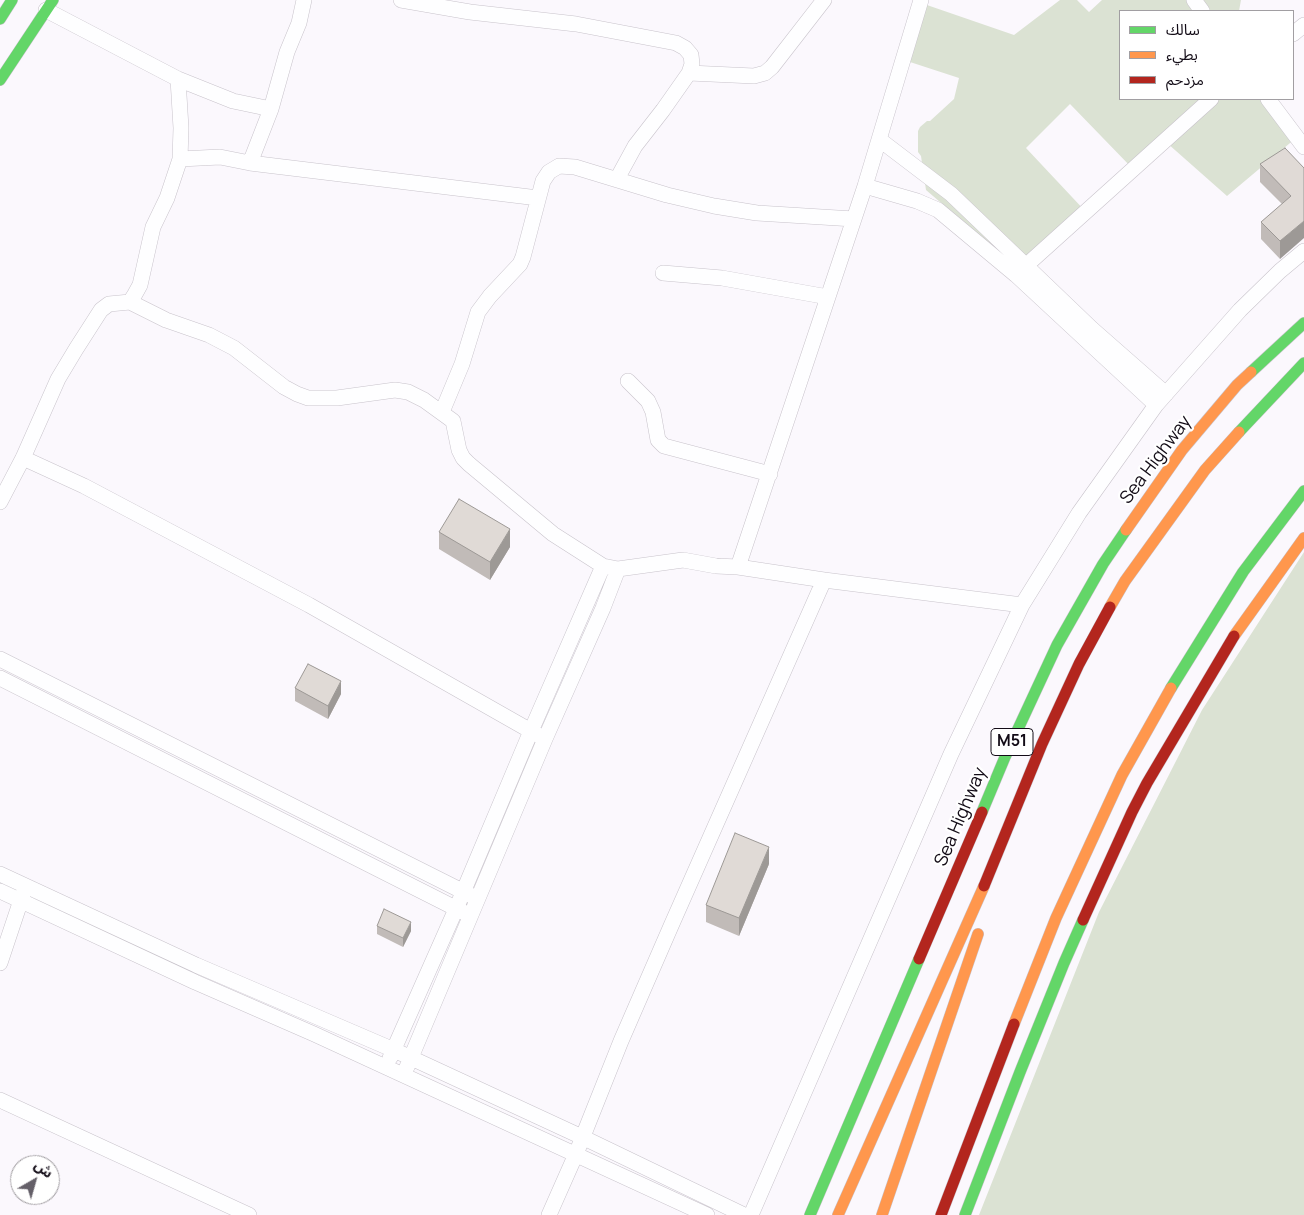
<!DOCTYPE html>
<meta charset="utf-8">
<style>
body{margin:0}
#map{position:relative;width:1304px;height:1215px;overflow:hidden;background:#fbf8fd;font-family:Manrope,"Noto Sans Arabic",sans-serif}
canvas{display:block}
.legend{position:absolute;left:1119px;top:10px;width:175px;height:90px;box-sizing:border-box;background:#fff;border:1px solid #a19ea2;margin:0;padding:6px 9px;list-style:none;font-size:15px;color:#130c17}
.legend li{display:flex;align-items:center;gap:10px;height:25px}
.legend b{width:25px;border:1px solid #a19ea2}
.north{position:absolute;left:10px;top:1155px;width:50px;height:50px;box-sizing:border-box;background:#fff;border:1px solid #a19ea2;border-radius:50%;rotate:38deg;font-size:14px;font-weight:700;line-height:20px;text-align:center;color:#130c17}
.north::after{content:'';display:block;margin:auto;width:18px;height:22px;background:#645f68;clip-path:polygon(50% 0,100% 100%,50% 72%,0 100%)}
</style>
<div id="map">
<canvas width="1304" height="1215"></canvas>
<ul class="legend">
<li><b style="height:6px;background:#63d668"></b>سالك</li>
<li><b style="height:6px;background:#ff974d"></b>بطيء</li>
<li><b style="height:6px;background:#b3261e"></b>مزدحم</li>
</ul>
<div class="north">ش</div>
</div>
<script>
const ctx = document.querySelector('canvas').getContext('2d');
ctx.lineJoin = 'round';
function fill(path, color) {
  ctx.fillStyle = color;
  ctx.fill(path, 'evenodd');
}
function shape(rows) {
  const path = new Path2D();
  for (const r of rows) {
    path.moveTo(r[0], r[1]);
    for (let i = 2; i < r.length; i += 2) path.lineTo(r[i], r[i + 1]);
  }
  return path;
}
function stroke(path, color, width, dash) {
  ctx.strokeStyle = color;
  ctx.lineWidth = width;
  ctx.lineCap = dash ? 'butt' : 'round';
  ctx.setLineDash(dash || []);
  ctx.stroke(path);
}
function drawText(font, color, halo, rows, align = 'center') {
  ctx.font = font + ' Manrope,sans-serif';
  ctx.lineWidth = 4.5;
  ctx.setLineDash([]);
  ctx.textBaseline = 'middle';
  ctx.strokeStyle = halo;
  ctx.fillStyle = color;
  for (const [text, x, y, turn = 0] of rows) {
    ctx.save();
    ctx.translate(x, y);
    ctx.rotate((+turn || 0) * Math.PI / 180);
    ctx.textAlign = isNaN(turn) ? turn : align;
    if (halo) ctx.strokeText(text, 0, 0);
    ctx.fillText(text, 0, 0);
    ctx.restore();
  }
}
const green = shape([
 [1060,0,1077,0,1089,12,1102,0,1241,0,1239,11,1120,11,1120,99,1268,99,1296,138,1227,196,1167,143,1133,169,1070,104,1026,148,1087,213,1024,274,926,190,921,156,918,152,918,131,920,127,927,121,930,121,954,99,959,78,910,62,924,4,1014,35],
 [1304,552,1304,1215,979,1215,1099,912,1202,710]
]);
const street = shape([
 [401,0,470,12,576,24,676,43,685,48,691,55,692,64,689,73,663,110,635,146,617,179],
 [921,0,865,186,738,567,824,580,1022,605],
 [1194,0,1202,11],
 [1293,34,1304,25],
 [689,73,754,76,765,73,772,67,824,0],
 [178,79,233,101,271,109],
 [1268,99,1304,147],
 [880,140,951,194,1092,329,1166,394],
 [180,159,220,157,250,163,271,109,287,52,299,23,304,0],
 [250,163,538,198],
 [865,186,917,201,938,210,1016,275,1156,405],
 [1020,271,1211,99],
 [663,273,722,278,828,297],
 [130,302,166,320,209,335,234,348,284,387,297,394,308,398,337,398,395,390,408,392,424,400,453,421,459,450,463,458,469,464,553,534,603,566,618,569,683,560,716,566,738,567],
 [628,381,648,401,653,412,658,440,664,446,770,474],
 [442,412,462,364,478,312,490,296,520,264,523,257,543,181,549,172,559,166,575,167,667,195,714,206,757,213,854,219],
 [23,458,84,486,309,605,545,739],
 [0,502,23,458,58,379,76,349,101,310,109,304,130,302,135,294,140,285,153,227,167,198,180,159,181,128,178,79,46,10],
 [0,659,472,896],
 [0,678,465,913],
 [0,874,196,965,394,1050,582,1137,744,1215],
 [0,891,195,982,314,1034,707,1215],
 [0,963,24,891],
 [390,1058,456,909,531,731,603,566],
 [407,1067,545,739,603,608,618,569],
 [0,1100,249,1215],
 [549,1215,576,1154,621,1041,671,926,824,580],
 [751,1215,951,754,1022,605,1079,513,1156,405,1240,310,1280,271,1304,251]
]);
const fast = shape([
 [0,19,12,0],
 [0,80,53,0],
 [1251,372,1304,323],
 [1239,432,1304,363],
 [1171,688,1243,572,1304,491],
 [982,812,1005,757,1057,645,1103,564,1126,530],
 [810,1215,919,959],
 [965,1215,1020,1072,1064,963,1083,920]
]);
const slow = shape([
 [1126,530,1182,450,1237,385,1251,372],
 [1110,607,1125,581,1205,470,1239,432],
 [1234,636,1304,538],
 [1014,1024,1056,918,1122,775,1171,688],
 [838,1215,984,886],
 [882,1215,978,934]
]);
const jam = shape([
 [984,886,1042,744,1079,664,1110,607],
 [1083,920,1132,812,1147,783,1234,636],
 [919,959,982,812],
 [941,1215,1014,1024]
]);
const wall = shape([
 [1260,164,1304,168,1280,259,1261,239,1261,222,1282,204,1260,182],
 [439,532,510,547,490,580,439,549],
 [295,688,341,694,328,719,295,701],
 [769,864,739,936,706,922,706,905],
 [377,926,411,931,403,947,377,934]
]);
const shadedWall = shape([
 [1304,221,1304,238,1280,259,1280,241],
 [510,529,510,547,490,580,490,562],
 [341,681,341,694,328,719,328,706],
 [769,847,769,864,739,936,739,918],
 [411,922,411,931,403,947,403,938]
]);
const building = shape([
 [1285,148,1304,168,1304,221,1280,241,1261,222,1291,196,1260,164,1285,148],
 [459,499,510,529,490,562,439,532,459,499],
 [308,664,341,681,328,706,295,688,308,664],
 [735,833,769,847,739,918,706,905,735,833],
 [384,909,411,922,403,938,377,926,384,909]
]);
const shields = [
 [1012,742,42]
];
const shieldNames = [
 ["M51",1012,742]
];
const streetNames = [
 ["Sea Highway",1156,460,-53],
 ["Sea Highway",961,817,-67]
];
fill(green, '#dbe2d3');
stroke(street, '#c8c3cb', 16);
stroke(fast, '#c8c3cb', 12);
stroke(slow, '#c8c3cb', 12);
stroke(jam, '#c8c3cb', 12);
stroke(street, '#fefeff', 15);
stroke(fast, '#63d668', 11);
stroke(slow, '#ff974d', 11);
stroke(jam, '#b3261e', 11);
fill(wall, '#c1bbb8');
fill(shadedWall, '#9d9996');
fill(building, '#e0dad6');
stroke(building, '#9d9996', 1);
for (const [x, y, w] of shields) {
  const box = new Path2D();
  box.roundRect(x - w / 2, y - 13.5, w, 27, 4);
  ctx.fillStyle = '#fff';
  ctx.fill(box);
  stroke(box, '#130c17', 1);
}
drawText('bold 16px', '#130c17', null, shieldNames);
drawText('18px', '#130c17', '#fff', streetNames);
</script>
